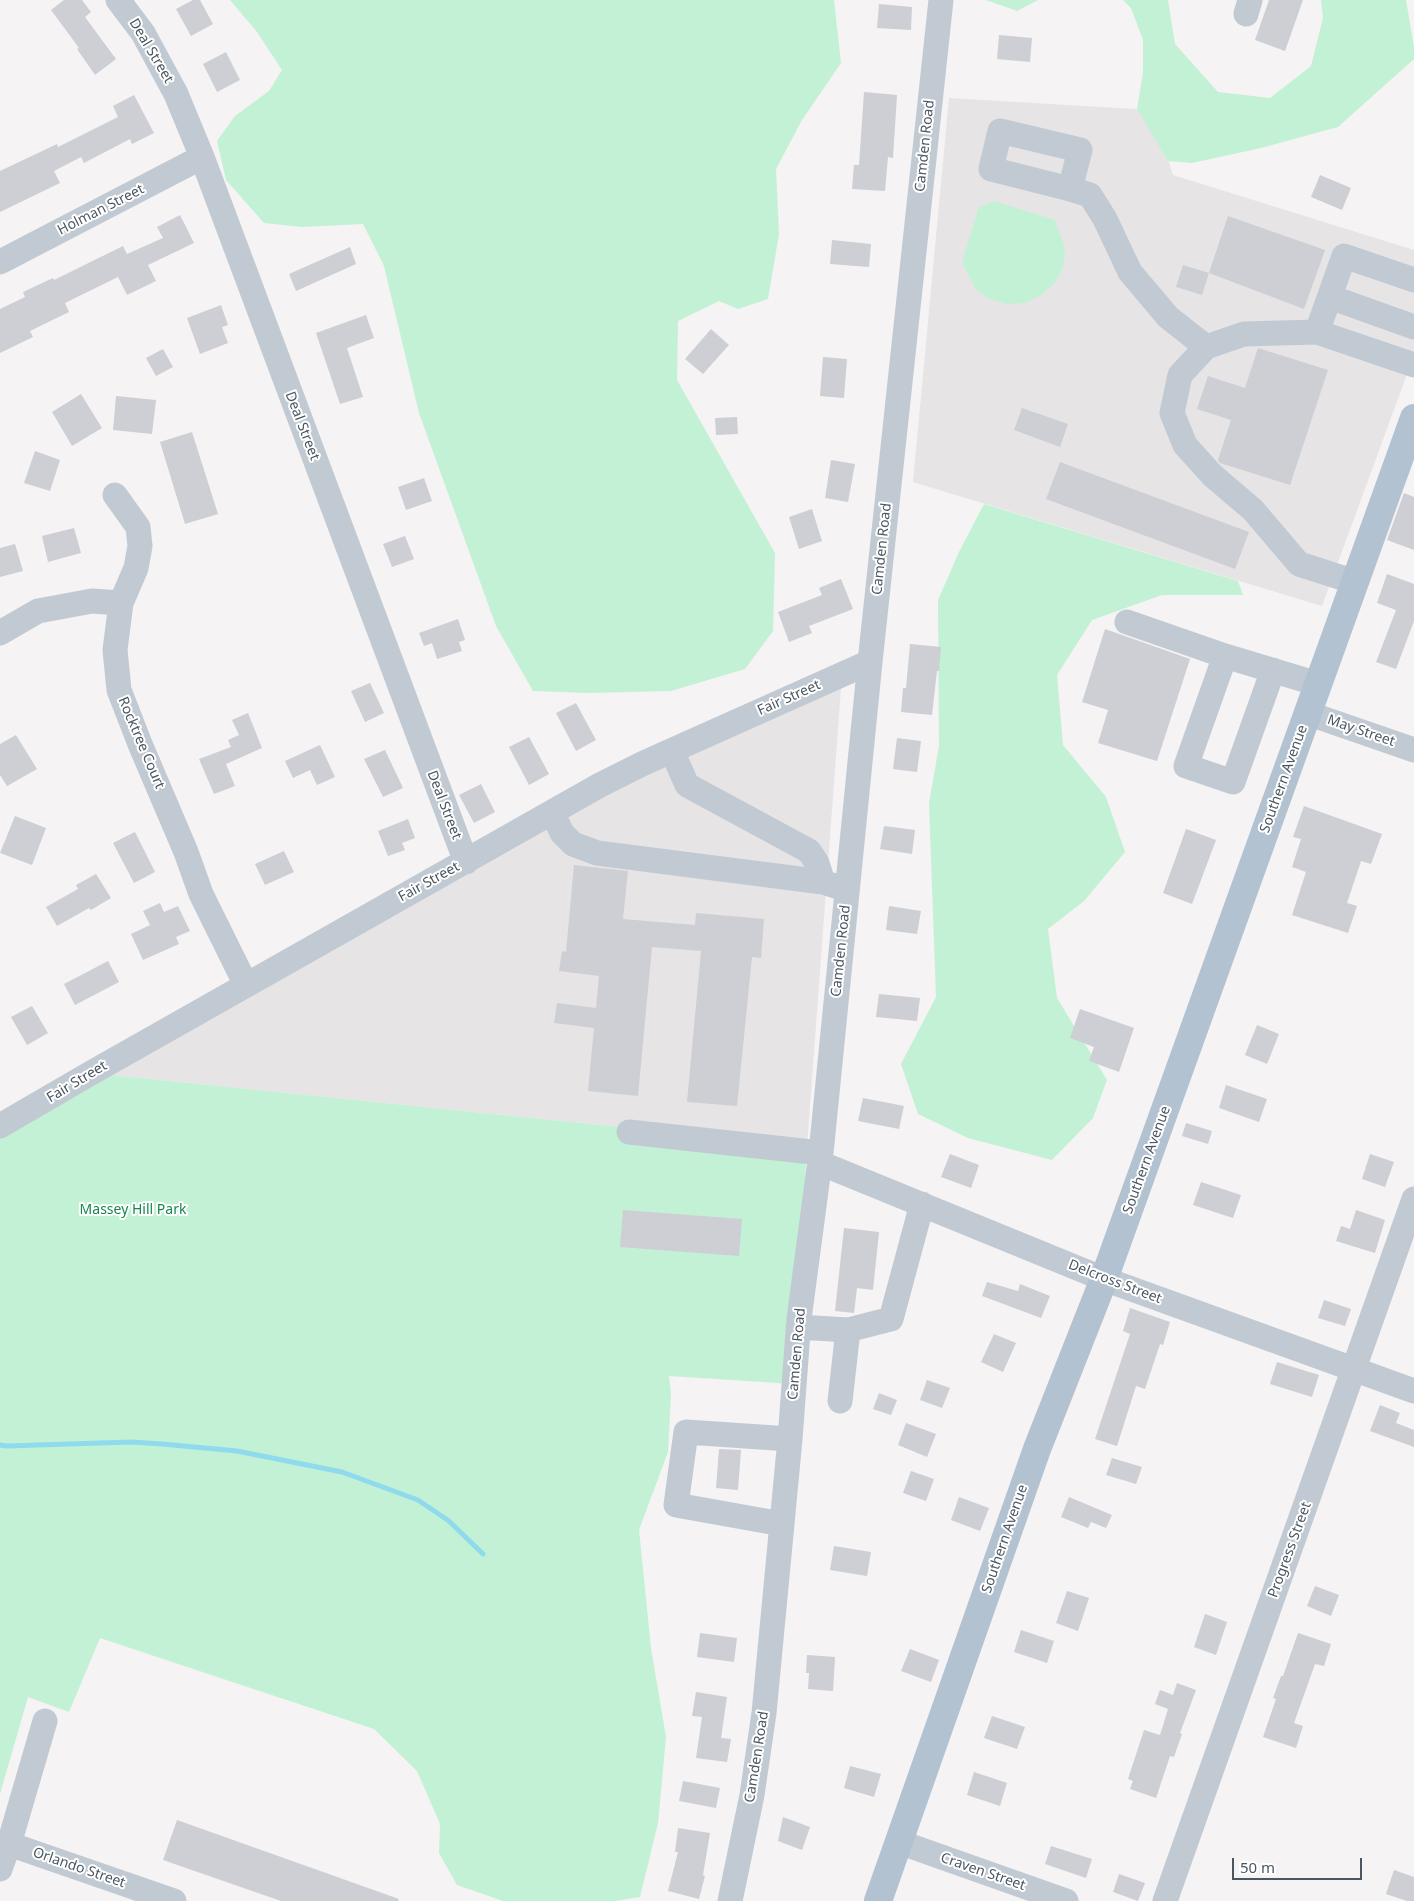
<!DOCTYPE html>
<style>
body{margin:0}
#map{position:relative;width:1414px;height:1901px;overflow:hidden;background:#f5f3f3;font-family:"Noto Sans",sans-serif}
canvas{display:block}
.scale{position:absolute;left:1232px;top:1858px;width:130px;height:22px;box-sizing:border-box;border:2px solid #4a5661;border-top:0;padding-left:6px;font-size:15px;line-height:18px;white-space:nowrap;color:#4a5661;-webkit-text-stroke:4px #fff;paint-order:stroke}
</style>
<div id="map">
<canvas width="1414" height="1901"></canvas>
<div class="scale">50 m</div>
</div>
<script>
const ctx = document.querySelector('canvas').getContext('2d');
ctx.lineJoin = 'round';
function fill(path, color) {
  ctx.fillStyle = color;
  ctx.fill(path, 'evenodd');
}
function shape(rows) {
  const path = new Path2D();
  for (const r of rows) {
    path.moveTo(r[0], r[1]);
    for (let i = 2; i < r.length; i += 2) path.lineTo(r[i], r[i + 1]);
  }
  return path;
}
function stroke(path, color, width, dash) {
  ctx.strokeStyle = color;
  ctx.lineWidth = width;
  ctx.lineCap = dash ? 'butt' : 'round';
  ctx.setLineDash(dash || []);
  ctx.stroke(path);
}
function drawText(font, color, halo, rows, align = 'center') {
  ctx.font = font + ' "Noto Sans",sans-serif';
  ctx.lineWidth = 4;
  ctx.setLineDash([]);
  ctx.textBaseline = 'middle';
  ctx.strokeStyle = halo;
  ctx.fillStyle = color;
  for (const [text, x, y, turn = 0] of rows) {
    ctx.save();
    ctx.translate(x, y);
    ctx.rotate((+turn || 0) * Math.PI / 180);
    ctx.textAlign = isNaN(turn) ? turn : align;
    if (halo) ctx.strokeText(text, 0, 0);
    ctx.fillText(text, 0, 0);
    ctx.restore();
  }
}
const education = shape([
 [949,98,1152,110,1173,175,1414,250,1414,355,1322,606,913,482],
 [842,675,807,1146,91,1073,466,862]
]);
const green = shape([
 [230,0,834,0,841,63,802,120,776,169,779,234,768,299,738,309,719,301,678,321,677,380,775,553,773,631,745,669,671,691,589,693,533,691,496,626,419,413,384,266,363,224,302,227,264,223,226,180,217,141,235,116,269,91,282,70,257,32],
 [986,0,1038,0,1017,11],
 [1123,0,1168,0,1175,44,1218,92,1270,98,1311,66,1323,18,1321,0,1406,0,1414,47,1414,59,1338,127,1261,148,1192,163,1168,161,1137,109,1143,72,1143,40,1131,8],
 [994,201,1055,220,1065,249,1063,267,1055,283,1041,295,1025,303,1006,304,990,299,976,290,962,262,979,207],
 [984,504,1238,581,1243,595,1162,595,1092,620,1057,675,1063,745,1106,797,1125,852,1084,901,1048,929,1057,998,1107,1080,1093,1118,1052,1160,968,1138,918,1114,901,1064,936,997,929,803,939,746,938,600,959,552],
 [91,1073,807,1146,794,1384,669,1376,671,1394,668,1452,639,1530,651,1648,666,1737,658,1823,640,1897,615,1901,503,1901,457,1885,439,1853,440,1824,417,1771,374,1729,100,1638,69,1712,28,1697,0,1794,0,1126]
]);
const stream = shape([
 [0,1445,7,1446,131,1442,162,1444,237,1451,342,1472,418,1500,449,1521,483,1554]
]);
const building = shape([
 [64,0,82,0,91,12,85,17,116,59,95,75,77,49,79,48,51,10],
 [193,0,200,0,213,24,191,36,176,9],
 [1269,0,1303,0,1285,51,1255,40],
 [879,4,912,7,911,30,877,28],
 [999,35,1032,38,1030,62,997,59],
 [226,52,240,80,217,92,203,64],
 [864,92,897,95,893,158,888,157,885,191,852,189,854,165,859,165],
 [134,95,154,133,132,144,130,139,84,163,81,157,54,171,60,183,0,212,0,171,57,144,58,147,118,117,113,106],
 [1320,175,1351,188,1342,210,1311,197],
 [180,215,194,243,148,265,156,281,127,295,118,277,65,303,69,312,30,331,33,337,0,353,0,309,25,297,23,292,53,278,54,280,123,246,127,254,163,238,157,227],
 [1228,216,1325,250,1304,309,1209,273],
 [832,240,871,244,869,267,830,264],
 [350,247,356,264,296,291,289,274],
 [1183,265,1209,273,1202,295,1176,287],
 [221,305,228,325,222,327,228,343,200,354,187,318],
 [366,315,374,338,347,348,363,397,340,404,316,333],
 [711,329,729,345,703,374,685,359],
 [1258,348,1328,370,1290,485,1220,463,1218,460,1231,420,1197,409,1208,376,1245,388],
 [163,349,173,367,156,376,146,358],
 [823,357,847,359,844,398,820,396],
 [81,394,102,428,72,446,52,412],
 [116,396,156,400,152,434,113,430],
 [1022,408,1068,424,1060,447,1014,430],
 [737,417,738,434,716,435,715,418],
 [192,432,218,514,185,524,160,442],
 [35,451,60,460,50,491,24,483],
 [831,460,855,464,848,502,825,498],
 [1060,462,1249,532,1235,569,1046,499],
 [424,478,432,501,406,510,398,487],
 [1404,493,1414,497,1414,550,1387,540],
 [812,509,822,541,799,549,789,517],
 [74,528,81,553,48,562,42,536],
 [405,536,414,559,392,567,383,544],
 [15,544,23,571,0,577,0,548],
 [1387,574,1414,584,1414,621,1396,669,1376,662,1396,610,1377,603],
 [841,579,853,609,809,626,812,633,789,642,778,612,822,595,819,588],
 [458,619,465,640,459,642,462,651,437,659,432,643,424,646,419,633],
 [1105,629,1190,659,1157,761,1098,743,1108,710,1082,702],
 [910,644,941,647,939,671,937,671,932,715,901,712,903,688,906,688],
 [370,683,384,713,365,722,351,691],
 [576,703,596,740,576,751,556,713],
 [248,713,262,748,226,764,235,786,214,794,199,759,231,747,228,740,239,735,232,720],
 [16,735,37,769,7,786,0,775,0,744],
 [529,737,549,774,529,785,509,747],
 [897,738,921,741,917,772,893,769],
 [320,745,335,777,317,785,310,770,293,778,285,761],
 [385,750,403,788,383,797,364,759],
 [481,784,495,812,474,823,459,795],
 [1304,806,1382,834,1371,864,1361,861,1347,903,1357,906,1348,933,1292,915,1306,872,1292,867,1301,839,1293,837],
 [15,816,46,828,32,865,0,853],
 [408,819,415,838,402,843,405,850,388,856,378,831],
 [884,826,915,830,912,854,880,849],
 [1186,829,1216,840,1192,904,1163,893],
 [135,832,155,872,134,883,113,843],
 [284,851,294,872,265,885,255,864],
 [574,865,628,871,623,919,695,925,696,913,764,919,761,958,752,957,737,1106,687,1102,701,951,652,947,638,1096,588,1091,594,1028,554,1023,557,1003,596,1008,599,976,559,971,562,951,566,952],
 [96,874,111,898,91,910,89,908,57,926,46,907,78,889,76,885],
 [160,903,164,912,178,906,190,931,176,937,179,944,143,960,131,934,150,925,143,911],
 [889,906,921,911,917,934,886,930],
 [108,961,119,982,75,1005,64,984],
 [879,994,920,998,917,1021,876,1017],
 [32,1006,48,1033,27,1045,11,1017],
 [1080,1009,1134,1028,1119,1072,1089,1061,1094,1047,1070,1038],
 [1257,1025,1279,1034,1267,1064,1245,1055],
 [1226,1085,1267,1099,1259,1122,1219,1108],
 [863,1098,904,1106,899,1129,858,1121],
 [1186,1123,1212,1131,1208,1144,1182,1136],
 [950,1154,979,1165,971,1188,941,1177],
 [1370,1154,1394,1162,1385,1187,1362,1179],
 [1201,1182,1241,1195,1233,1218,1193,1205],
 [623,1210,742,1219,739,1256,620,1247],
 [1356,1210,1385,1220,1375,1253,1336,1241,1341,1226,1350,1229],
 [844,1228,879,1232,873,1290,857,1288,854,1313,835,1311],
 [987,1282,1018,1291,1020,1284,1050,1296,1041,1318,982,1296],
 [1324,1300,1351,1309,1345,1326,1318,1318],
 [1130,1308,1170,1322,1163,1345,1160,1344,1145,1389,1136,1386,1117,1446,1095,1439,1130,1334,1123,1331],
 [994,1334,1016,1343,1003,1372,981,1362],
 [1277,1362,1319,1375,1312,1397,1270,1384],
 [927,1380,950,1388,942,1408,920,1400],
 [879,1393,897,1400,891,1415,873,1409],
 [1380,1405,1400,1413,1396,1423,1414,1430,1414,1447,1370,1431],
 [906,1423,936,1434,927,1457,898,1445],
 [719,1449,741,1450,738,1490,716,1488],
 [1112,1458,1142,1467,1136,1484,1106,1475],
 [911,1471,934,1479,926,1501,903,1493],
 [959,1497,989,1508,980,1531,951,1520],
 [1069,1497,1112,1515,1106,1528,1091,1522,1088,1528,1061,1517],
 [834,1546,871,1552,867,1576,830,1570],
 [1315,1586,1339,1595,1331,1616,1307,1606],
 [1067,1591,1089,1598,1078,1631,1056,1623],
 [1205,1614,1227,1622,1216,1655,1194,1647],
 [1021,1630,1054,1641,1047,1663,1014,1652],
 [700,1633,737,1638,734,1662,697,1657],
 [1298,1633,1331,1644,1324,1666,1315,1664,1294,1723,1303,1726,1296,1748,1263,1737,1276,1699,1273,1698,1281,1676,1283,1676],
 [910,1649,939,1660,931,1682,901,1671],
 [807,1655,835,1657,833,1691,808,1689,809,1673,806,1673],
 [1177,1683,1196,1690,1180,1733,1182,1734,1174,1757,1170,1756,1156,1798,1130,1789,1133,1781,1128,1779,1144,1730,1160,1735,1168,1709,1155,1704,1160,1690,1173,1695],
 [696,1692,727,1697,721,1738,731,1739,727,1762,696,1758,702,1717,692,1716],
 [992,1716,1025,1727,1017,1749,984,1738],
 [850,1766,881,1774,874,1797,844,1788],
 [974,1772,1007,1783,1000,1806,967,1795],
 [683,1781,720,1788,716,1808,679,1801],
 [783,1817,810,1827,802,1850,778,1841],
 [177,1820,399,1899,398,1901,281,1901,163,1860],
 [678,1828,710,1833,703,1875,705,1876,699,1899,668,1891,678,1852,675,1852],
 [1051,1846,1092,1859,1086,1878,1045,1864],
 [1394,1870,1414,1877,1414,1901,1407,1901,1386,1894],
 [1119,1874,1145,1883,1138,1901,1113,1892]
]);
const minor = shape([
 [118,0,143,33,176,94,202,157,466,862],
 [1246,14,1250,0],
 [1000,131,1080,150,1070,189,991,169,1000,131],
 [1070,189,1090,195,1105,219,1130,272,1168,317,1206,347],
 [0,262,202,157],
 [1330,297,1414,327],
 [1317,332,1344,256,1414,280],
 [115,495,138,527,140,546,136,568,121,603,115,650,119,690,140,744,186,852,201,894,246,985],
 [1355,582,1299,564,1253,510,1212,475,1185,445,1172,413,1180,375,1206,347,1244,334,1317,332,1414,365],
 [1127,622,1225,656,1318,684],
 [0,633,38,611,92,601,121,603],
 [1225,656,1186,766,1233,782,1273,670],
 [1307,713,1414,750],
 [672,751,687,785,809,851,817,863,823,882],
 [552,812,562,833,573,844,597,853,823,882,847,890],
 [0,1126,91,1073,600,785,644,763,870,662],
 [629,1132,821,1153],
 [820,1163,1104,1279,1414,1391],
 [798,1327,848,1330],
 [840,1401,848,1330,891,1319,922,1204],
 [782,1524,676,1505,686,1432,790,1439],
 [899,1842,1066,1901],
 [9,1844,174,1901],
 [0,1869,9,1844,45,1721],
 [730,1901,752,1795,764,1713,790,1439,799,1319,821,1153,870,662,941,0],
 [1165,1901,1414,1199]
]);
const major = shape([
 [878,1901,1037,1449,1104,1279,1414,418]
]);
const streetNames = [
 ["Deal Street",151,51,59],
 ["Camden Road",925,146,-84],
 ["Holman Street",101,210,-27],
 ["Deal Street",302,426,69],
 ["Camden Road",882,549,-84],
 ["Fair Street",789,698,-24],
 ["May Street",1361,731,19],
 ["Rocktree Court",141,743,67],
 ["Southern Avenue",1284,779,-70],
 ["Deal Street",444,805,69],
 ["Fair Street",429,882,-29],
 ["Camden Road",841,951,-84],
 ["Fair Street",77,1082,-31],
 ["Southern Avenue",1147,1160,-70],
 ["Delcross Street",1115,1282,21],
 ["Camden Road",797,1354,-85],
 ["Southern Avenue",1005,1539,-71],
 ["Progress Street",1290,1550,-70],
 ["Camden Road",757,1757,-81],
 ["Orlando Street",79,1868,19],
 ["Craven Street",983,1872,19]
];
const parkNames = [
 ["Massey Hill Park",133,1210]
];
fill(education, '#e6e4e5');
fill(green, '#c3f1d5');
stroke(stream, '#90daee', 5);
fill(building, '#cdcfd5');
stroke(minor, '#c1cad2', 25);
stroke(major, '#b3c2d1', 28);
drawText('14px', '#4a5661', '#fff', streetNames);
drawText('14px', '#17864f', '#fff', parkNames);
</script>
